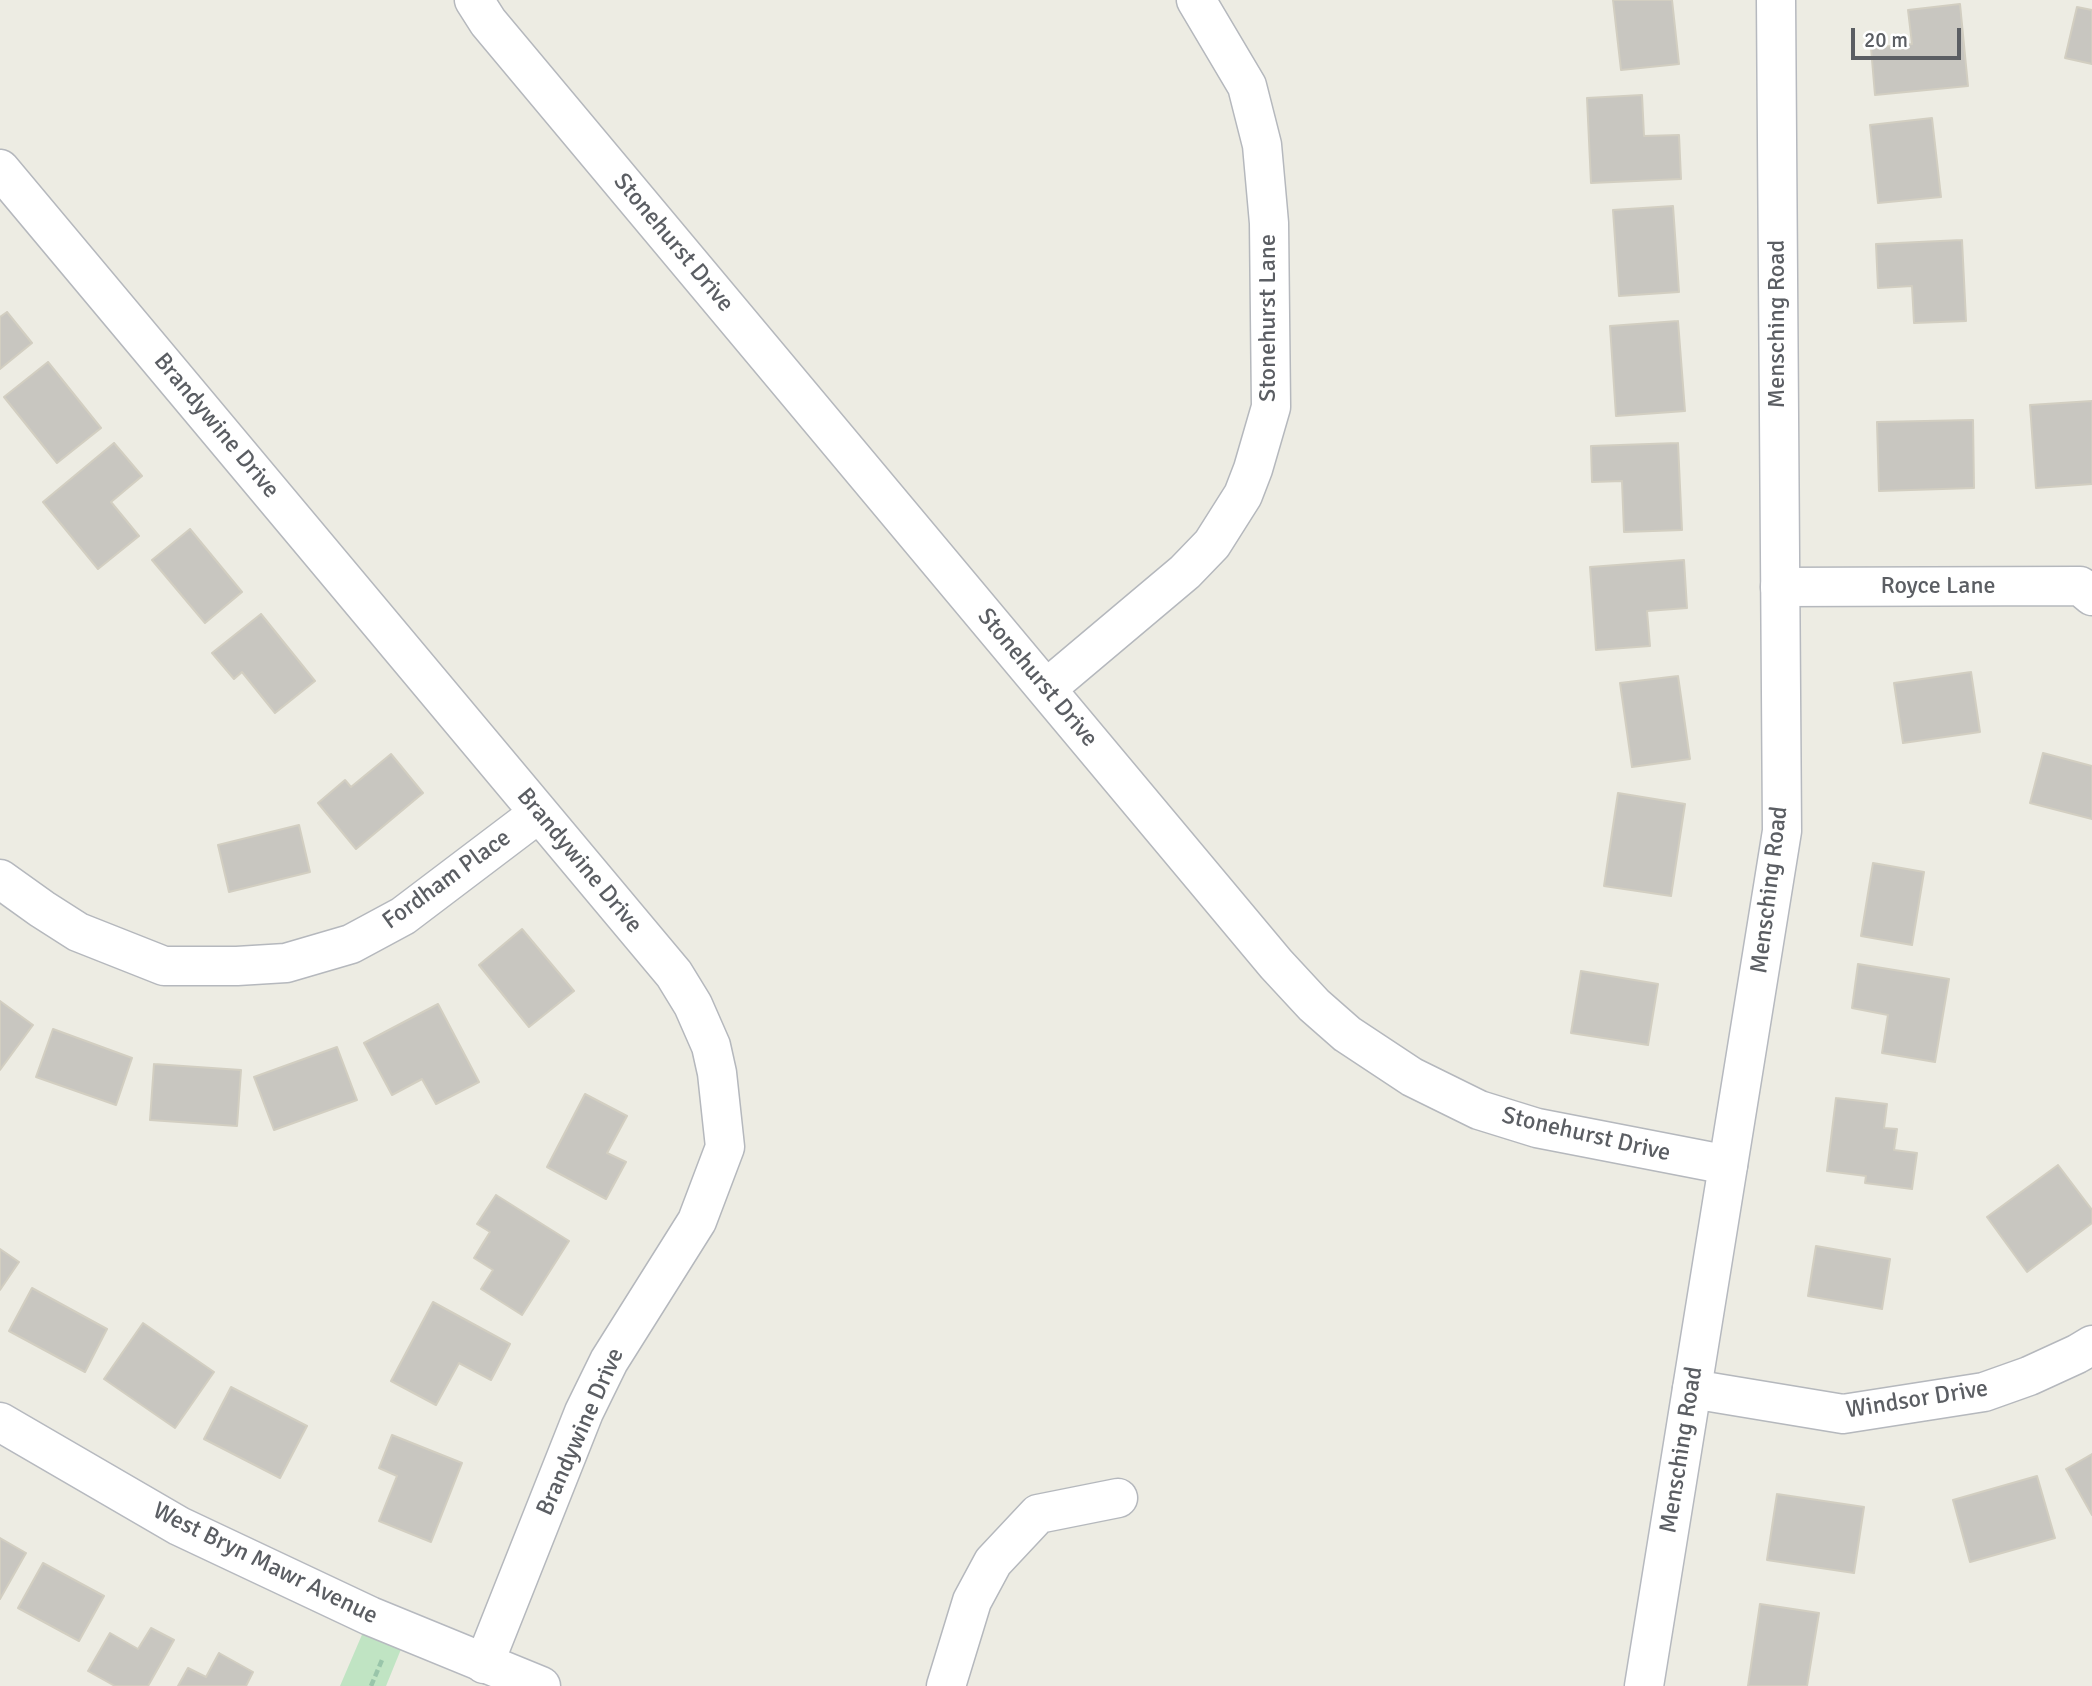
<!DOCTYPE html>
<style>
body{margin:0}
#map{position:relative;width:2092px;height:1686px;overflow:hidden;background:#edece3;font-family:Signika,sans-serif}
canvas{display:block}
.scale{position:absolute;left:1851px;top:28px;width:110px;height:32px;box-sizing:border-box;border:4px solid #5b5e63;border-top:0;padding-left:9px;font-size:21px;line-height:24px;white-space:nowrap;color:#5b5e63;-webkit-text-stroke:5px #fff;paint-order:stroke}
</style>
<div id="map">
<canvas width="2092" height="1686"></canvas>
<div class="scale">20 m</div>
</div>
<script>
const ctx = document.querySelector('canvas').getContext('2d');
ctx.lineJoin = 'round';
function fill(path, color) {
  ctx.fillStyle = color;
  ctx.fill(path, 'evenodd');
}
function shape(rows) {
  const path = new Path2D();
  for (const r of rows) {
    path.moveTo(r[0], r[1]);
    for (let i = 2; i < r.length; i += 2) path.lineTo(r[i], r[i + 1]);
  }
  return path;
}
function stroke(path, color, width, dash) {
  ctx.strokeStyle = color;
  ctx.lineWidth = width;
  ctx.lineCap = dash ? 'butt' : 'round';
  ctx.setLineDash(dash || []);
  ctx.stroke(path);
}
function drawText(font, color, halo, rows, align = 'center') {
  ctx.font = font + ' Signika,sans-serif';
  ctx.lineWidth = 5;
  ctx.setLineDash([]);
  ctx.textBaseline = 'middle';
  ctx.strokeStyle = halo;
  ctx.fillStyle = color;
  for (const [text, x, y, turn = 0] of rows) {
    ctx.save();
    ctx.translate(x, y);
    ctx.rotate((+turn || 0) * Math.PI / 180);
    ctx.textAlign = isNaN(turn) ? turn : align;
    if (halo) ctx.strokeText(text, 0, 0);
    ctx.fillText(text, 0, 0);
    ctx.restore();
  }
}
const green = shape([
 [370,1616,408,1632,386,1686,340,1686]
]);
const building = shape([
 [1613,0,1672,0,1679,64,1621,70,1613,0],
 [1960,4,1968,86,1875,95,1871,48,1912,44,1908,10,1960,4],
 [2077,7,2092,10,2092,64,2065,58,2077,7],
 [1642,95,1644,136,1679,135,1681,179,1591,183,1587,98,1642,95],
 [1932,118,1941,197,1878,203,1870,125,1932,118],
 [1673,206,1679,292,1619,296,1613,210,1673,206],
 [1962,240,1966,321,1914,323,1912,286,1878,288,1876,244,1962,240],
 [7,312,32,343,0,369,0,317,7,312],
 [1678,321,1685,411,1616,416,1610,326,1678,321],
 [48,362,101,428,57,463,4,397,48,362],
 [2092,401,2092,484,2036,488,2030,405,2092,401],
 [1973,420,1974,488,1879,491,1877,422,1973,420],
 [114,443,142,476,111,502,139,536,98,569,43,502,114,443],
 [1678,443,1682,530,1624,532,1622,481,1592,482,1591,446,1678,443],
 [190,529,242,592,205,623,152,560,190,529],
 [1684,560,1687,608,1647,611,1650,646,1596,650,1590,567,1684,560],
 [261,614,315,681,275,713,242,672,234,679,212,653,261,614],
 [1971,672,1980,732,1903,743,1894,683,1971,672],
 [1678,676,1690,759,1632,767,1620,683,1678,676],
 [2043,753,2092,766,2092,819,2030,803,2043,753],
 [391,754,423,793,356,849,318,803,345,780,351,787,391,754],
 [1618,793,1685,804,1671,896,1604,886,1618,793],
 [299,825,310,872,229,892,218,845,299,825],
 [1873,863,1924,872,1912,945,1861,936,1873,863],
 [522,929,574,991,529,1027,479,965,522,929],
 [1858,964,1949,979,1935,1062,1882,1053,1888,1015,1852,1008,1858,964],
 [1581,971,1658,984,1648,1045,1571,1033,1581,971],
 [0,1001,33,1025,0,1070,0,1001],
 [438,1004,479,1082,436,1104,422,1079,392,1095,364,1043,438,1004],
 [53,1029,132,1058,116,1105,36,1077,53,1029],
 [337,1047,357,1100,274,1130,254,1077,337,1047],
 [154,1064,241,1070,237,1126,150,1120,154,1064],
 [585,1094,627,1116,607,1153,626,1162,606,1199,547,1167,585,1094],
 [1836,1098,1887,1104,1884,1128,1897,1129,1894,1150,1917,1153,1912,1189,1865,1183,1866,1176,1827,1171,1836,1098],
 [2058,1165,2092,1210,2092,1223,2027,1272,1987,1217,2058,1165],
 [496,1195,569,1241,522,1315,481,1289,493,1270,474,1258,490,1232,477,1224,496,1195],
 [1816,1246,1890,1259,1882,1309,1808,1296,1816,1246],
 [0,1249,19,1262,0,1290,0,1249],
 [32,1288,107,1329,85,1372,9,1331,32,1288],
 [433,1302,510,1344,491,1380,459,1363,436,1405,391,1381,433,1302],
 [143,1323,214,1372,175,1428,104,1379,143,1323],
 [231,1387,307,1426,280,1478,204,1439,231,1387],
 [392,1435,462,1463,431,1542,379,1521,397,1476,379,1468,392,1435],
 [2092,1454,2092,1515,2066,1469,2092,1454],
 [2037,1476,2055,1538,1970,1562,1953,1500,2037,1476],
 [1777,1494,1864,1507,1854,1573,1767,1560,1777,1494],
 [0,1538,26,1553,0,1599,0,1538],
 [43,1563,104,1596,79,1641,18,1608,43,1563],
 [1760,1604,1819,1613,1807,1686,1748,1686,1760,1604],
 [151,1628,174,1640,148,1686,115,1686,88,1671,110,1633,138,1649,151,1628],
 [219,1653,253,1672,246,1686,178,1686,188,1668,206,1677,219,1653]
]);
const path = shape([
 [371,1686,382,1660]
]);
const street = shape([
 [474,0,488,22,1276,964,1314,1005,1347,1034,1412,1077,1479,1110,1537,1128,1728,1165],
 [0,169,674,974,693,1005,711,1046,717,1073,725,1147,697,1221,609,1361,584,1412,484,1664],
 [1780,587,2080,586,2092,596],
 [1046,689,1185,572,1212,544,1243,495,1253,469,1271,407,1269,223,1262,145,1247,86,1196,0],
 [0,879,42,909,78,932,164,966,237,966,286,963,351,944,403,916,539,813],
 [1692,1389,1843,1414,1984,1392,2029,1376,2077,1354,2092,1345],
 [946,1686,972,1601,993,1562,1038,1514,1118,1498]
]);
const secondary = shape([
 [0,1422,179,1526,370,1616,541,1686],
 [1644,1686,1782,831,1776,0]
]);
const streetNames = [
 ["Stonehurst Drive",673,243,50],
 ["Stonehurst Lane",1269,318,-90],
 ["Mensching Road",1778,324,-90],
 ["Brandywine Drive",216,426,50],
 ["Royce Lane",1938,587],
 ["Stonehurst Drive",1037,678,50],
 ["Brandywine Drive",579,861,50],
 ["Fordham Place",447,880,-36],
 ["Mensching Road",1770,890,-83],
 ["Stonehurst Drive",1586,1135,13],
 ["Windsor Drive",1917,1400,-9],
 ["Brandywine Drive",581,1432,-66],
 ["Mensching Road",1682,1450,-81],
 ["West Bryn Mawr Avenue",265,1564,26]
];
fill(green, '#c0e4c3');
fill(building, '#c8c6c0');
stroke(building, '#d2cec1', 2);
stroke(street, '#b5b8bd', 41);
stroke(secondary, '#b6b9bf', 41);
stroke(path, '#99c5aa', 4.5, [7, 3.5]);
stroke(street, '#fff', 38);
stroke(secondary, '#fff', 38);
drawText('24px', '#5b5e63', '#fff', streetNames);
</script>
